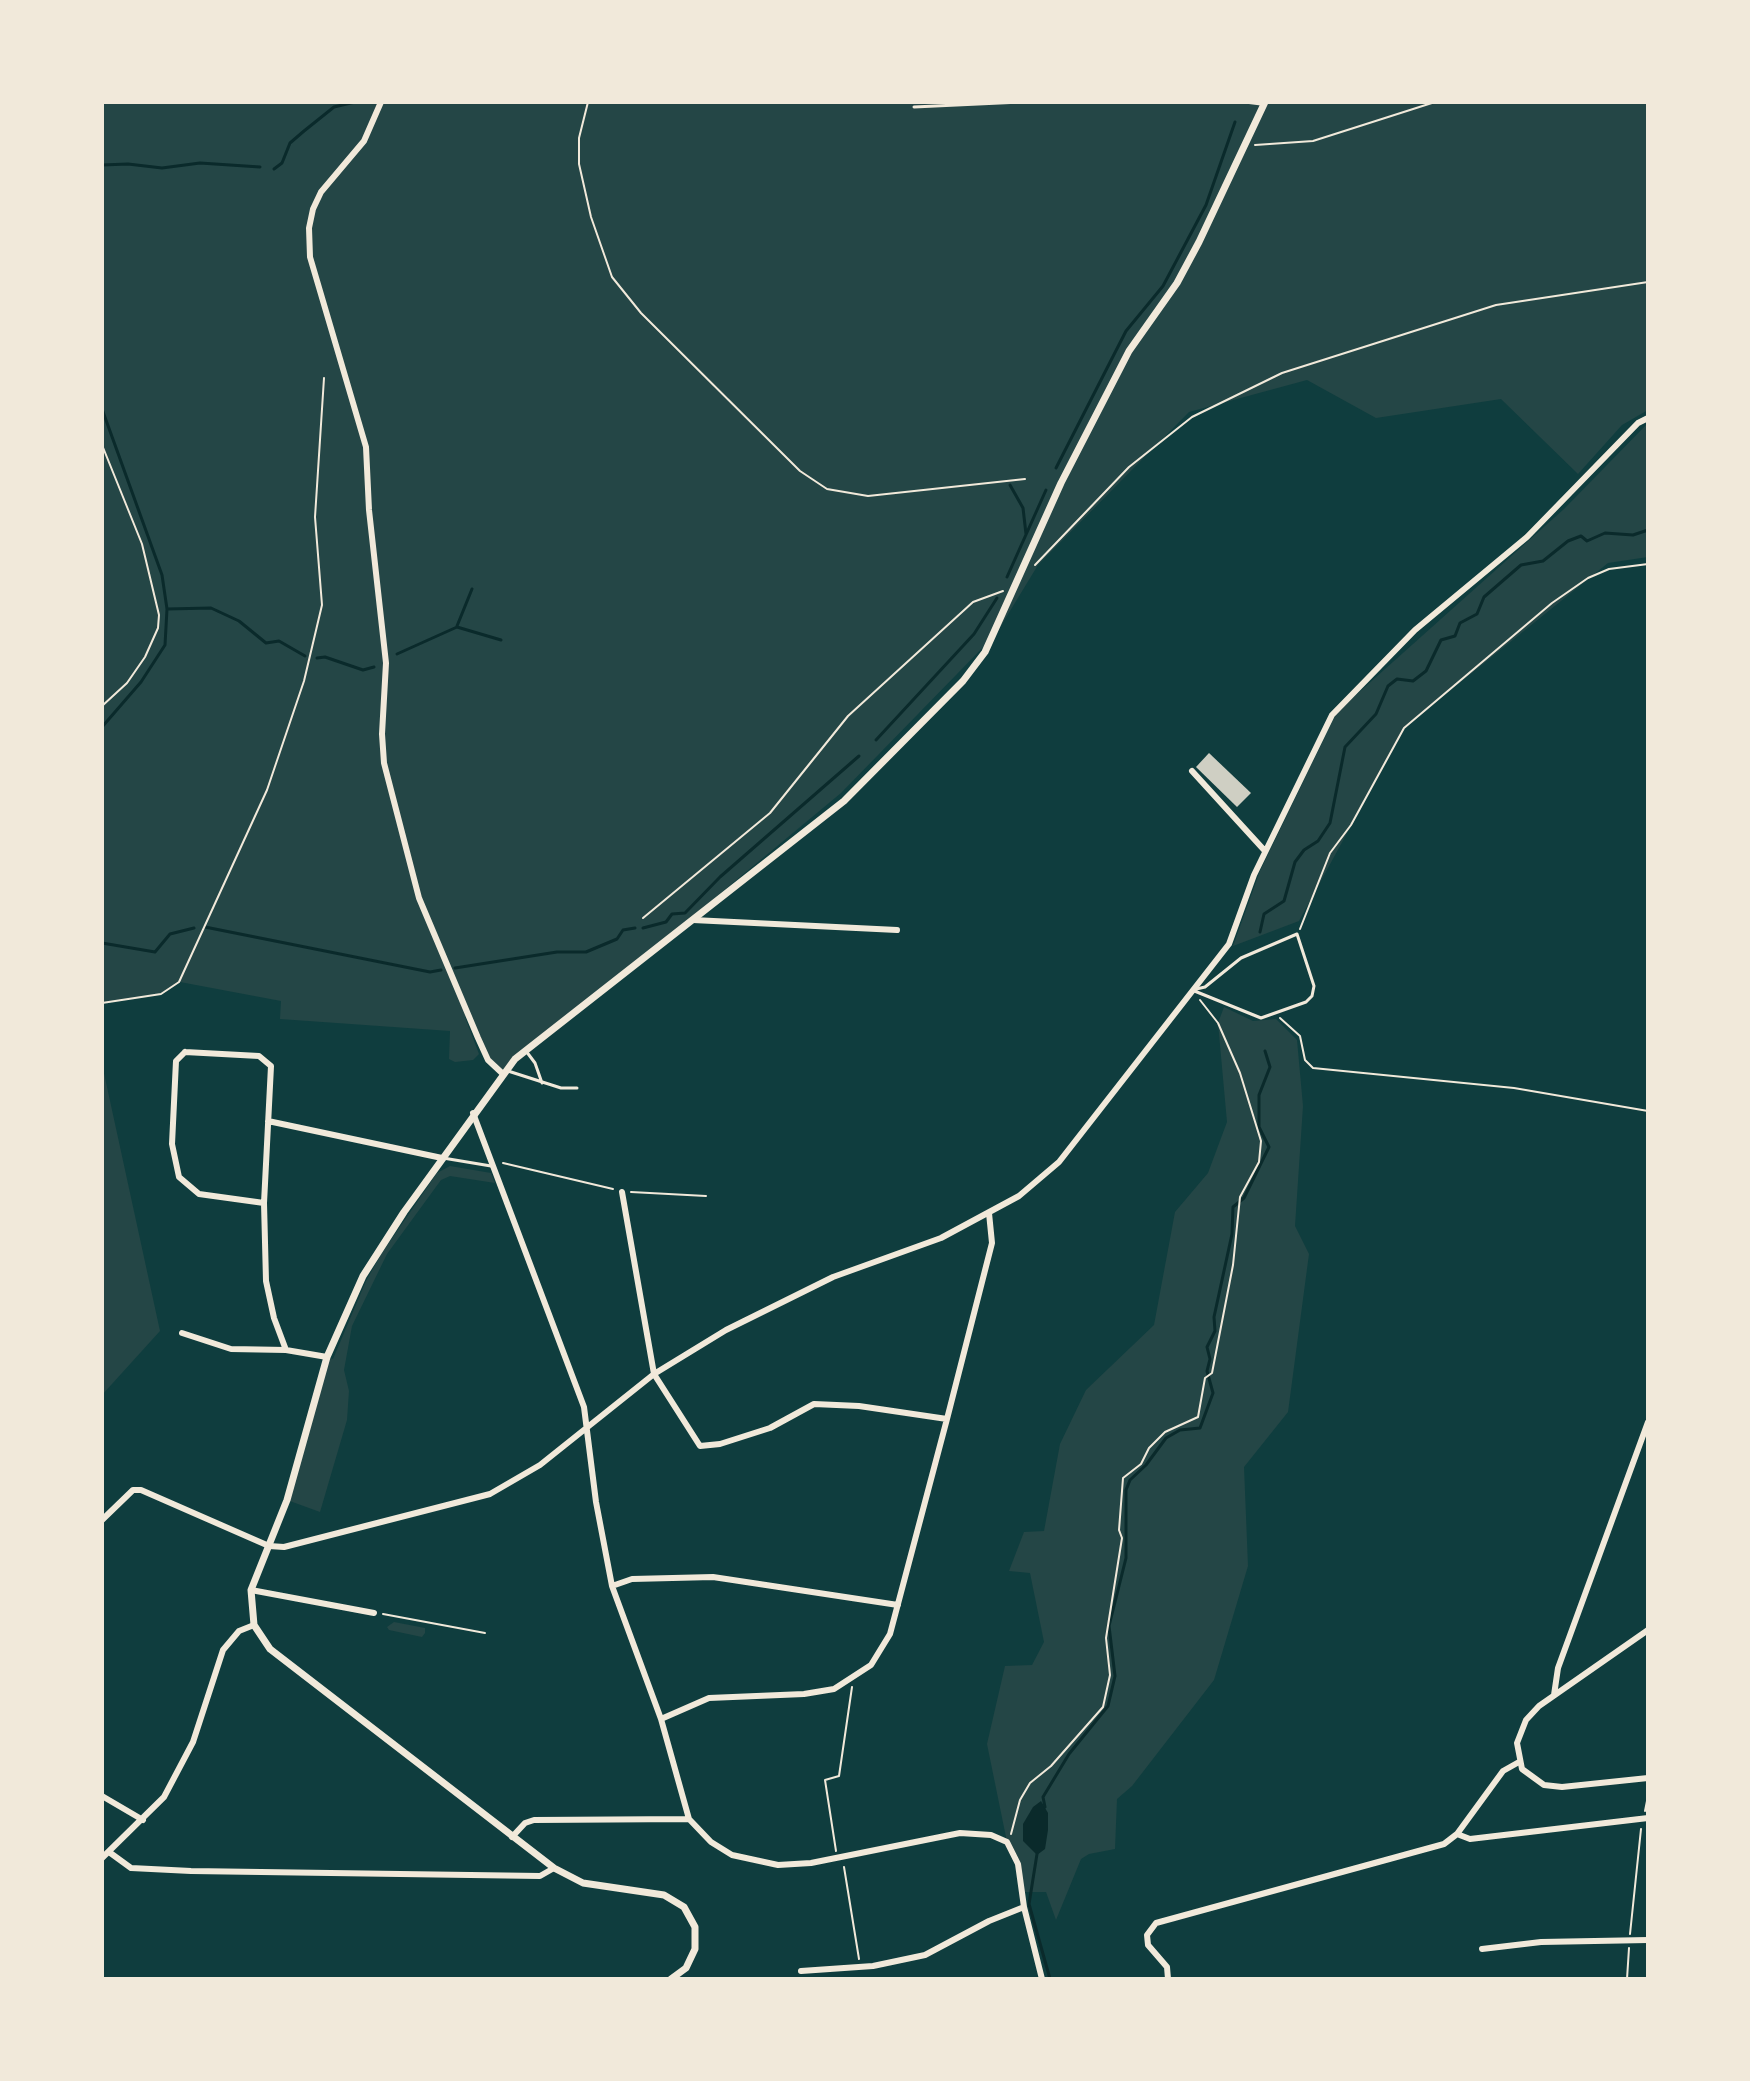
<!DOCTYPE html>
<style>
body{margin:0}
#map{position:relative;width:1750px;height:2081px;overflow:hidden;background:#0f3d3e;font-family:"Titillium Web",sans-serif}
canvas{display:block}
.frame{position:absolute;inset:0;border:104px solid #f1e9da;pointer-events:none}
</style>
<div id="map">
<canvas width="1750" height="2081"></canvas>
<div class="frame"></div>
</div>
<script>
const ctx = document.querySelector('canvas').getContext('2d');
ctx.lineJoin = 'round';
function fill(path, color) {
  ctx.fillStyle = color;
  ctx.fill(path, 'evenodd');
}
function shape(rows) {
  const path = new Path2D();
  for (const r of rows) {
    path.moveTo(r[0], r[1]);
    for (let i = 2; i < r.length; i += 2) path.lineTo(r[i], r[i + 1]);
  }
  return path;
}
function stroke(path, color, width, dash) {
  ctx.strokeStyle = color;
  ctx.lineWidth = width;
  ctx.lineCap = dash ? 'butt' : 'round';
  ctx.setLineDash(dash || []);
  ctx.stroke(path);
}
const green = shape([
 [102,102,1648,102,1648,410,1622,425,1578,474,1501,399,1376,418,1307,380,1189,412,1038,565,996,634,841,793,503,1074,493,1066,468,1015,465,1017,479,1054,473,1060,455,1062,449,1059,450,1031,280,1019,281,1001,180,982,161,994,102,1003],
 [1648,423,1648,557,1608,563,1405,727,1299,921,1233,946,1260,871,1337,712,1564,509],
 [1224,1007,1253,1021,1276,1019,1297,1040,1303,1106,1295,1226,1309,1254,1288,1412,1244,1467,1248,1566,1214,1680,1132,1786,1117,1799,1115,1849,1089,1854,1081,1859,1056,1920,1046,1892,1023,1892,1018,1864,1007,1842,987,1744,1005,1666,1032,1665,1044,1642,1030,1573,1009,1571,1024,1532,1044,1531,1060,1444,1086,1390,1154,1325,1175,1212,1208,1173,1227,1122,1218,1023],
 [102,1064,160,1331,102,1395],
 [450,1166,491,1173,495,1183,450,1176,441,1180,387,1254,352,1326,344,1370,349,1391,347,1420,320,1512,287,1500,327,1357,333,1359,366,1281,382,1253,437,1173],
 [394,1622,425,1628,425,1633,422,1637,389,1630,387,1627]
]);
const water = shape([
 [1041,1801,1048,1813,1048,1830,1045,1849,1037,1855,1023,1841,1023,1824,1033,1807]
]);
const stream = shape([
 [102,165,128,164,162,168,200,163,260,167],
 [274,169,282,163,290,143,304,131,334,107,355,102],
 [102,409,162,575,167,609,165,645,141,682,102,727],
 [1056,468,1126,331,1163,286,1206,205,1235,122],
 [1010,485,1023,508,1026,534],
 [1007,577,1046,490],
 [167,609,211,608,239,621,266,643,279,641,305,656],
 [457,626,472,589],
 [397,654,457,627,501,640],
 [317,658,325,657,363,670,374,667],
 [876,740,974,634,997,598],
 [205,927,430,972,441,970],
 [643,928,666,922,672,914,685,913,720,877,859,756],
 [1260,932,1264,914,1284,901,1295,862,1304,850,1318,841,1330,823,1345,747,1376,714,1388,686,1397,679,1413,681,1426,671,1441,640,1455,636,1460,623,1477,614,1484,597,1521,565,1543,561,1568,541,1581,536,1587,541,1605,533,1633,535,1648,530],
 [102,943,155,952,170,934,194,928],
 [455,968,557,952,586,952,617,939,623,930,635,928],
 [1045,1807,1043,1797,1069,1754,1108,1706,1115,1676,1109,1626,1126,1558,1126,1490,1130,1480,1146,1465,1166,1438,1180,1430,1200,1428,1213,1393,1207,1371,1210,1359,1207,1347,1215,1331,1214,1317,1232,1234,1233,1207,1244,1198,1269,1147,1259,1127,1259,1095,1270,1067,1265,1051],
 [1037,1854,1029,1904,1050,1979]
]);
const building = shape([
 [1209,753,1251,793,1237,807,1196,767]
]);
const path = shape([
 [588,102,579,138,579,164,591,217,612,277,641,313,800,471,827,489,868,496,1025,479],
 [1255,145,1313,141,1435,102],
 [102,445,142,544,159,615,158,628,145,657,127,683,102,706],
 [1035,565,1129,467,1192,417,1282,373,1496,305,1648,282],
 [643,918,770,813,848,716,973,602,1003,591],
 [1300,929,1330,853,1351,825,1404,728,1552,603,1588,578,1609,569,1648,564],
 [102,1003,161,994,179,982,267,790,304,681,322,605,315,517,324,378],
 [1280,1018,1300,1036,1305,1060,1313,1068,1514,1088,1648,1111],
 [503,1163,613,1189],
 [631,1192,706,1196],
 [383,1614,485,1633],
 [1645,1811,1648,1796],
 [1011,1834,1020,1800,1030,1783,1051,1766,1103,1707,1110,1675,1106,1638,1122,1538,1119,1530,1123,1478,1141,1464,1149,1448,1165,1432,1198,1417,1205,1378,1212,1373,1233,1265,1240,1197,1259,1162,1261,1141,1240,1073,1218,1023,1200,1000],
 [836,1851,825,1780,839,1776,852,1687],
 [844,1867,859,1959],
 [1630,1934,1641,1829],
 [1627,1979,1629,1948]
]);
const service = shape([
 [1245,102,1261,104],
 [914,107,1021,102],
 [1297,934,1314,986,1312,996,1306,1002,1261,1018,1192,990,1205,987,1241,958,1297,934],
 [526,1051,535,1063,542,1083],
 [508,1071,561,1088,577,1088],
 [443,1158,491,1166]
]);
const minor = shape([
 [381,102,364,141,321,192,313,209,309,228,310,257,366,447,369,510,386,663,382,734,384,763,419,898,478,1038,488,1060,503,1074],
 [1192,771,1265,851],
 [693,920,897,930],
 [185,1052,259,1056,271,1066,264,1203,199,1194,179,1177,172,1144,176,1061,185,1052],
 [473,1113,584,1407,596,1502,612,1586,661,1719,689,1819,711,1842,732,1855,778,1865,811,1863,960,1833,991,1835,1007,1842,1018,1864,1024,1907,1042,1979],
 [268,1121,442,1158],
 [622,1192,654,1374,700,1446,720,1444,770,1428,814,1404,859,1406,947,1419],
 [264,1203,266,1281,274,1318,286,1350],
 [182,1333,231,1349,286,1350,327,1357],
 [102,1520,133,1490,141,1490,269,1546,284,1547,490,1494,540,1465,654,1374,726,1330,833,1277,941,1238,1019,1196,1059,1162,1229,944,1254,875,1332,715,1415,630,1527,537,1638,423,1648,418],
 [612,1586,632,1579,713,1577,898,1605],
 [251,1590,374,1613],
 [1648,1630,1539,1706,1526,1720,1517,1743,1522,1769,1544,1785,1562,1787,1648,1778],
 [1554,1695,1558,1668,1648,1422],
 [661,1719,709,1698,804,1694,834,1689,871,1665,890,1634,947,1419,992,1243,989,1213],
 [102,1796,143,1820],
 [1457,1834,1470,1839,1648,1818],
 [512,1837,525,1823,534,1820,689,1819],
 [109,1852,131,1868,191,1871,540,1876,554,1868],
 [102,1858,164,1797,193,1742,223,1650,239,1631,254,1625],
 [1482,1949,1541,1942,1648,1940],
 [801,1971,873,1966,925,1955,989,1921,1024,1907],
 [1168,1979,1167,1967,1148,1945,1147,1935,1156,1923,1444,1844,1457,1834,1503,1771,1519,1762]
]);
const tertiary = shape([
 [671,1979,686,1968,695,1949,695,1927,684,1907,664,1895,583,1883,554,1868,270,1649,254,1625,251,1590,287,1500,327,1357,363,1276,404,1212,515,1059,844,801,963,681,985,652,1061,483,1129,351,1177,283,1199,242,1265,102]
]);
fill(green, '#244646');
fill(water, '#0a2a2b');
stroke(stream, '#0a2a2b', 3);
fill(building, '#cfcfc3');
stroke(path, '#f1e9da', 2);
stroke(service, '#f1e9da', 3);
stroke(minor, '#f1e9da', 6);
stroke(tertiary, '#f1e9da', 7);
</script>
